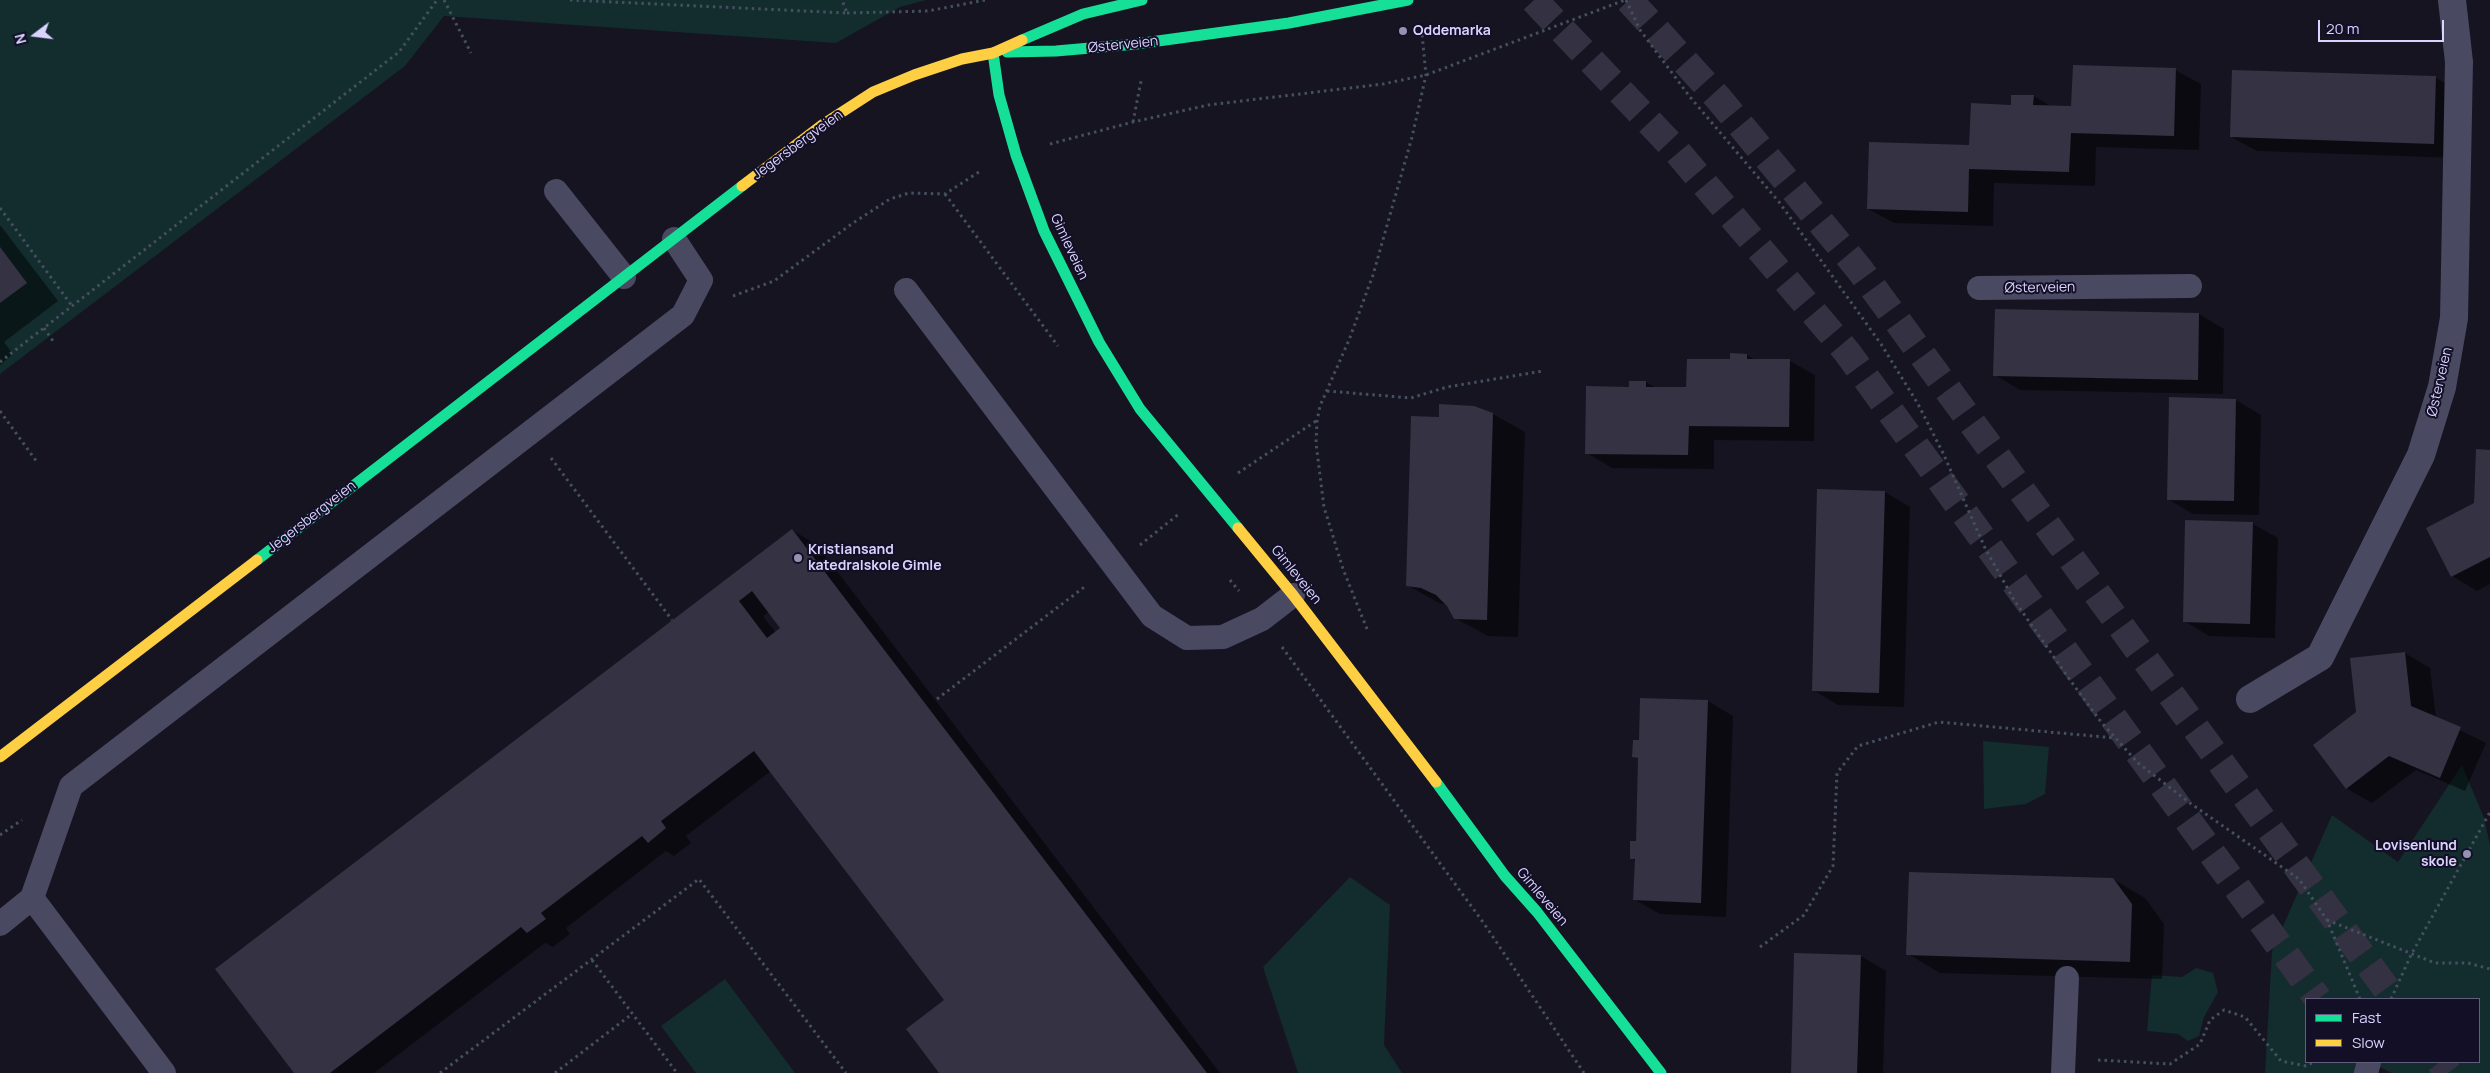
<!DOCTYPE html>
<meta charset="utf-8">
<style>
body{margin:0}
#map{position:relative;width:2490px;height:1073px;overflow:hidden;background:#161421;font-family:Manrope,sans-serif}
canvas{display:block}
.legend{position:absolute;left:2305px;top:998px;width:175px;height:65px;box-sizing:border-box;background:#130f26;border:1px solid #625e7d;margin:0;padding:6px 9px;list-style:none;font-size:15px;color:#d9d4ff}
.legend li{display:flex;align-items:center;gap:10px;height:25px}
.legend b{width:25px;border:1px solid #625e7d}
.north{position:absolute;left:10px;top:10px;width:50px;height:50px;-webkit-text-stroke:4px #130f26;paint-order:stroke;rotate:255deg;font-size:14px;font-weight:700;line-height:20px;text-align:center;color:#d9d4ff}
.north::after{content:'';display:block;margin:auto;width:18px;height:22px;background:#d9d4ff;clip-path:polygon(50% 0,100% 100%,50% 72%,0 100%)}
.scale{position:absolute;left:2318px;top:20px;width:126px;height:22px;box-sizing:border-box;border:2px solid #d9d4ff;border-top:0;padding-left:6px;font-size:15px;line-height:18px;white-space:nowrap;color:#d9d4ff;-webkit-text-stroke:4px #130f26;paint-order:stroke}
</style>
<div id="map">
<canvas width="2490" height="1073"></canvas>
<ul class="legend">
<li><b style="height:6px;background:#16e098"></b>Fast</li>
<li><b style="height:6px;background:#ffcf43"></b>Slow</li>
</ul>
<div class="north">N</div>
<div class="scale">20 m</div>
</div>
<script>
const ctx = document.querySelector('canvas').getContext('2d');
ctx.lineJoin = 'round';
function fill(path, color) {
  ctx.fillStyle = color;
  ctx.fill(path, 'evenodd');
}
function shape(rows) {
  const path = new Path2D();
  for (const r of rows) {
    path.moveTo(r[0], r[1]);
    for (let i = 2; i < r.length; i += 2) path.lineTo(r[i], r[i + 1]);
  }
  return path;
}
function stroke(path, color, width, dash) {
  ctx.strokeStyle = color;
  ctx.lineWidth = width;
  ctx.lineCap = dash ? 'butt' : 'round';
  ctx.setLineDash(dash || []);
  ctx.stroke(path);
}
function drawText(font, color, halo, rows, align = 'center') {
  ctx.font = font + ' Manrope,sans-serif';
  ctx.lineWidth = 4;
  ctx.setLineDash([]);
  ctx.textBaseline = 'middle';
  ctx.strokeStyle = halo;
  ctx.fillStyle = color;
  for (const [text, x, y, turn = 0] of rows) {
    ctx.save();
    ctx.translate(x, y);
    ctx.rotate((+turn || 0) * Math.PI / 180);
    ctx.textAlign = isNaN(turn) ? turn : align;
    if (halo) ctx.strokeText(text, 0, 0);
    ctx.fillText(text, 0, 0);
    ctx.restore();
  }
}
const green = shape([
 [0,0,926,0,900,7,836,43,444,16,405,66,0,374],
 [1983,741,2049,747,2045,794,2026,804,1984,809],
 [2462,765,2484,818,2490,845,2490,1073,2392,1073,2369,1062,2479,1062,2479,999,2306,999,2306,1062,2369,1062,2359,1073,2265,1073,2272,951,2332,815,2398,862],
 [1350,877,1390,905,1384,1045,1402,1073,1298,1073,1263,967],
 [2196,968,2213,973,2218,992,2204,1017,2199,1036,2188,1041,2178,1034,2147,1031,2152,975,2182,977],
 [725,979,795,1073,696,1073,661,1026]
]);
const shadow = shape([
 [2175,70,2201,84,2199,150,2096,147,2095,186,1994,183,1993,226,1894,223,1868,209,1971,146,2012,106,2034,96,2052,107,2073,108],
 [2436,78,2461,92,2459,158,2257,151,2231,137],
 [0,225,58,301,4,342,13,354,0,365],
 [2199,314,2224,329,2223,394,2020,390,1995,375],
 [1731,354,1747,355,1757,361,1790,361,1815,375,1814,441,1714,440,1714,469,1612,468,1587,453,1630,388,1646,382,1656,388,1688,388,1731,360],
 [2236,400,2261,415,2259,515,2193,514,2168,499],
 [1493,414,1525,432,1518,637,1488,636,1455,618,1448,605,1439,603,1407,585,1440,418],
 [2490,451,2490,584,2477,591,2452,576],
 [1885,492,1910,507,1904,707,1838,705,1813,690],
 [2253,524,2278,538,2275,638,2209,636,2184,621],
 [792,530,817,545,1220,1073,940,1073,946,1001,771,771,686,836,691,843,674,856,666,851,566,928,570,934,553,947,545,943,374,1073,295,1073],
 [769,612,782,628,776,633,763,616],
 [2405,653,2430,668,2436,718,2486,743,2465,791,2416,770,2372,803,2346,788],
 [1708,701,1733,716,1726,917,1660,914,1635,900,1636,861,1631,858,1637,842,1639,760,1634,757,1640,741],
 [2113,879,2145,898,2164,924,2162,979,1940,973,1908,954],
 [1861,956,1886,971,1883,1073,1792,1073]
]);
const building = shape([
 [2073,65,2176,68,2174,136,2071,133,2069,172,1969,169,1968,212,1867,209,1869,142,1969,145,1971,103,2011,105,2011,95,2034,95,2033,105,2071,106],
 [2232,70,2436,76,2434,144,2230,137],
 [0,247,27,283,0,303],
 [1995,309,2199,313,2198,380,1993,376],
 [1730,353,1747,354,1747,359,1790,359,1789,427,1689,426,1688,455,1585,454,1586,386,1629,387,1629,381,1646,381,1646,387,1686,387,1687,359,1730,359],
 [2169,397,2236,399,2234,501,2167,500],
 [1439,404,1474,406,1493,413,1487,620,1454,619,1447,606,1436,595,1421,588,1406,586,1411,416,1439,417],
 [2476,449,2490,450,2490,557,2451,577,2426,528,2474,503],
 [1817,489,1885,491,1879,693,1812,691],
 [2185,520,2253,522,2250,624,2183,622],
 [792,529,1207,1073,939,1073,906,1029,944,1000,754,751,661,821,666,828,648,843,642,836,541,913,546,919,527,933,521,927,330,1073,294,1073,215,969],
 [752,591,780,628,767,638,739,601],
 [2405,652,2411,706,2461,727,2440,778,2389,756,2346,789,2313,745,2356,712,2350,658],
 [1640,698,1708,700,1701,903,1633,900,1635,859,1630,859,1630,841,1636,841,1638,758,1632,757,1633,740,1639,740],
 [1909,872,2113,878,2132,904,2130,962,1906,955],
 [1794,953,1861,955,1857,1073,1791,1073]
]);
const highwayTunnel = shape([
 [1534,0,1674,148,1847,352,2318,999],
 [1629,0,1719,99,1860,270,2394,999],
 [2440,1062,2448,1073]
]);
const path = shape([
 [444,0,471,53],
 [570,0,847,13,842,0],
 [1626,0,1640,30,1690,97,1779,202,1881,344,1918,404,1943,453,1985,548,2014,600,2070,680,2101,722,2138,763,2190,803,2299,879,2327,920,2360,999],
 [847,13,928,11,985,0],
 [1133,122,1141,81],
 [1050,144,1133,122,1208,105,1383,84,1426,75,1625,0],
 [945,194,1058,346],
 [0,208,72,306],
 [733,296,774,281,853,223,890,199,909,193,945,194,982,170],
 [44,328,55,344],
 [0,362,399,52,437,0],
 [1327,391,1411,398,1447,387,1543,371],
 [0,411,37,462],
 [551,458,672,620],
 [1238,473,1316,421],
 [1140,545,1180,513],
 [1230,580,1239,591],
 [1367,629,1343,569,1324,507,1316,443,1317,421,1320,406,1349,340,1373,275,1412,137,1426,75,1422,34],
 [1282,647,1485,925,1584,1073],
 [937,699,1087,585],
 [0,835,22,820],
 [2327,920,2435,963,2468,963,2490,969],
 [1760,947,1804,915,1833,866,1837,773,1858,746,1939,722,2115,738],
 [592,960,677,1073],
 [2391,999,2411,955,2490,812],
 [2098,1060,2170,1064,2200,1044,2210,1020,2224,1010,2245,1017,2281,1061,2306,1066,2314,1062],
 [440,1073,699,879,846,1073],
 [555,1073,632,1014]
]);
const lane = shape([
 [556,191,624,277],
 [1979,288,2190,286],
 [906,290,1152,616,1187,638,1223,637,1262,619,1293,595],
 [32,898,71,786,683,315,701,280,674,239],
 [0,924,32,898,164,1073],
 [2063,1073,2067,978],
 [2366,1073,2369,1062]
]);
const street = shape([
 [2250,699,2320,657,2421,455,2442,387,2454,318,2459,62,2452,0]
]);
const fast = shape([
 [1022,40,1083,14,1142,0],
 [1007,52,1056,51,1136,44,1289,23,1408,0],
 [993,53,999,95,1016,155,1044,231,1099,342,1140,409,1238,528],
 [257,560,742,186],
 [1436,782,1505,876,1537,912,1661,1073]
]);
const slow = shape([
 [742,186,822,125,873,92,914,75,962,59,993,53,1022,40],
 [1238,528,1293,595,1436,782],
 [0,757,257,560]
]);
const markers = [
 [1403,31,5,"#9591b1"],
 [798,558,5,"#9591b1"],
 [2467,854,5,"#9591b1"]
];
const poiNames = [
 ["Oddemarka",1413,31],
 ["Kristiansand",808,550],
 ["katedralskole Gimle",808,566],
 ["Lovisenlund",2457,846,"right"],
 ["skole",2457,862,"right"]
];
const streetNames = [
 ["Østerveien",1123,45,-6],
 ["Jegersbergveien",798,145,-36],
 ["Gimleveien",1069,247,65],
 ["Østerveien",2040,288,-1],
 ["Østerveien",2440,382,-77],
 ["Jegersbergveien",312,517,-38],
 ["Gimleveien",1296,575,51],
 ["Gimleveien",1542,897,50]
];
fill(green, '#132c2d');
fill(shadow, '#0007');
fill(building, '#343243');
stroke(highwayTunnel, '#333142', 28, [28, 14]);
stroke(path, '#44505f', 3, [2.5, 4]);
stroke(lane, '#4a4962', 24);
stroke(street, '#4a4962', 28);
stroke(fast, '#16e098', 11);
stroke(slow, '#ffcf43', 11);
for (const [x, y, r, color] of markers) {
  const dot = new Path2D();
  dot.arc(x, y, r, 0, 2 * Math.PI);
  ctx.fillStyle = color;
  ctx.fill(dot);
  stroke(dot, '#130f26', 2);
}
drawText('bold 14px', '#d9d4ff', '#130f26', poiNames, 'left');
drawText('14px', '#d9d4ff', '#130f26', streetNames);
</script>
